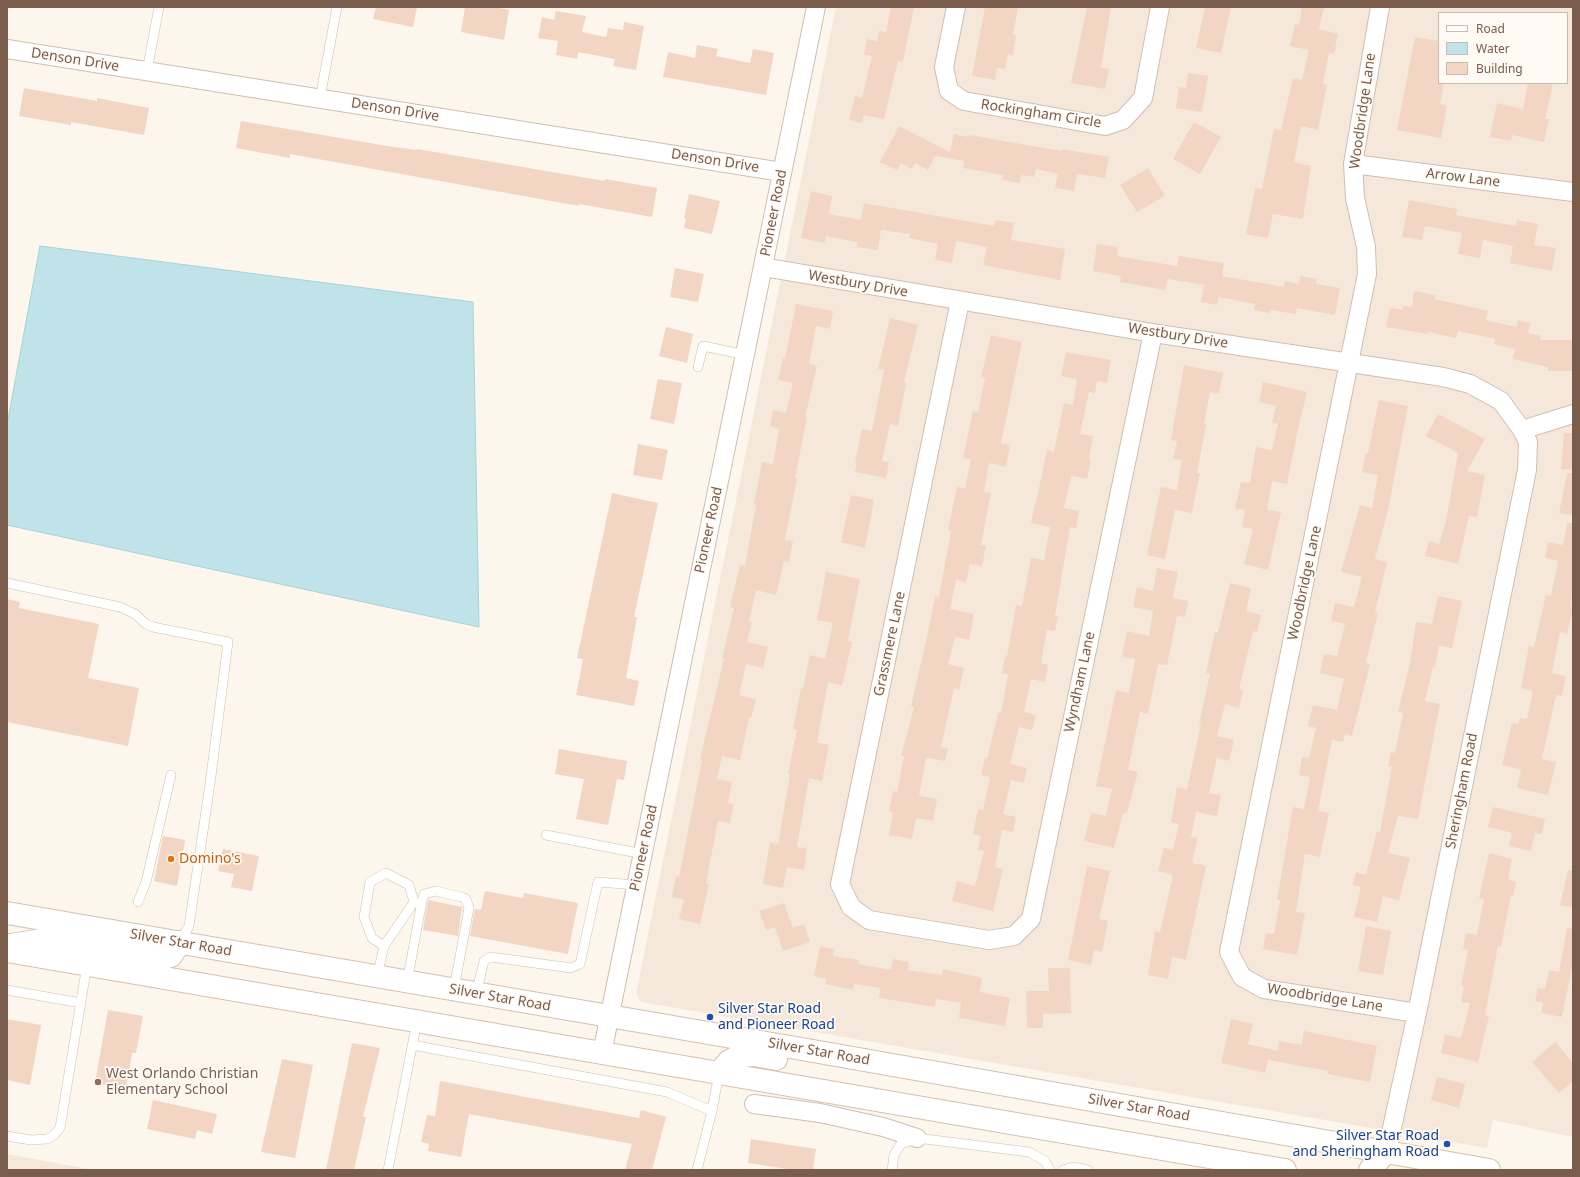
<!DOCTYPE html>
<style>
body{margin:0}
#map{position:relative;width:1580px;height:1177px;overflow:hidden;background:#fdf6ec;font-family:"Noto Sans",sans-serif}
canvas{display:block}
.frame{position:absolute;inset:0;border:8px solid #7a5c4d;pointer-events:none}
.legend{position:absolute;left:1438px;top:12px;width:130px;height:72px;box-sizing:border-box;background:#fffaf3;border:1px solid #cabbb1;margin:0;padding:5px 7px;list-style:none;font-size:12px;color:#7a5c4d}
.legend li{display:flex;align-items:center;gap:8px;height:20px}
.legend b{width:20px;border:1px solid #cabbb1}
</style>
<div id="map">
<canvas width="1580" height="1177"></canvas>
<div class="frame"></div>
<ul class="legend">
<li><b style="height:5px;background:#fff"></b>Road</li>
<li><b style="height:11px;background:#bfe3e8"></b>Water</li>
<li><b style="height:11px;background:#f3d5c3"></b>Building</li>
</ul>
</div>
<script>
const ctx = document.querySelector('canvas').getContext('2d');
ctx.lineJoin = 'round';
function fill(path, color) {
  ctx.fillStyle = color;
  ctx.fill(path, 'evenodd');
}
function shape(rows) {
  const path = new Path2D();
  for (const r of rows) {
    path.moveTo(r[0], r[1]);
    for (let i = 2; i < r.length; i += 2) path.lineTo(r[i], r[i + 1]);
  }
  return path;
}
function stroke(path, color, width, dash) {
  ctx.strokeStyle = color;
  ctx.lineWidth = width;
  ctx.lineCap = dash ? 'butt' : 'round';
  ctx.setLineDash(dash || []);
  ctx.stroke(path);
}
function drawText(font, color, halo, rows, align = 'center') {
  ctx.font = font + ' "Noto Sans",sans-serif';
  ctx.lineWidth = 3.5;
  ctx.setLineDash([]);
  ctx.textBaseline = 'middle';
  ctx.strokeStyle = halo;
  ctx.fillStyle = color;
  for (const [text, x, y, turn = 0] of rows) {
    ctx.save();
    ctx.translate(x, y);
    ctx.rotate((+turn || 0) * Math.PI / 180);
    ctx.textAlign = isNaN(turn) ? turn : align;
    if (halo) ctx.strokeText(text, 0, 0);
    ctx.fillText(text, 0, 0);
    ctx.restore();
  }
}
const residential = shape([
 [836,7,1573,7,1573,1137,1493,1120,1487,1148,641,1002,636,994],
 [1439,13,1567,13,1567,83,1439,83],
 [7,1154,94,1170,7,1170]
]);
const water = shape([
 [40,246,473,302,479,627,7,525,7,425,40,246]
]);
const building = shape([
 [376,7,417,7,413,27,373,19],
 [465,7,494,7,509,10,504,40,461,32],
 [891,7,914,7,903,62,898,61,884,119,864,115,862,123,849,120,855,96,862,98,872,56,864,55,867,39,877,41,879,31,886,32],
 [985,7,1018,7,1013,35,1016,35,1013,55,1008,54,1005,69,997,68,995,80,972,76],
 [1087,7,1111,7,1101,68,1109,69,1105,89,1071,83],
 [1205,7,1231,7,1221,53,1196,48],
 [1302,7,1324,7,1319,29,1338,34,1334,54,1329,53,1323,84,1327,85,1318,130,1301,126,1294,162,1311,166,1303,219,1273,214,1268,238,1246,234,1255,188,1262,189,1274,129,1281,130,1293,78,1302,80,1309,50,1290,46,1295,24,1299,25],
 [556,11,586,16,582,32,606,37,608,28,623,30,624,22,644,26,636,70,613,66,615,59,578,52,577,59,556,55,558,41,538,38,542,17,554,20],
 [1415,37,1439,41,1439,83,1444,83,1440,104,1447,106,1441,138,1397,130],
 [697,45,718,49,716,56,750,63,753,49,774,53,766,95,663,77,668,52,695,58],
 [1188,73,1208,76,1202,112,1176,108,1179,87,1186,88],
 [1528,83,1553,83,1545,119,1549,119,1544,142,1512,135,1511,141,1490,137,1497,103,1523,109],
 [24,88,97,101,97,98,149,108,144,135,71,122,71,125,19,116],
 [241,121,387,146,417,150,417,149,605,181,605,179,657,188,652,217,579,204,579,206,290,154,290,158,236,148],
 [1194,122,1221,137,1200,174,1173,159],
 [899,126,950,152,954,134,969,137,969,135,1062,151,1062,149,1109,157,1105,178,1077,174,1074,191,1055,188,1058,174,1036,169,1034,177,1021,175,1020,183,1002,180,1003,175,963,168,964,161,935,156,928,170,915,163,912,169,901,163,897,170,880,162],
 [1148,168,1165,196,1137,212,1120,185],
 [811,191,832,196,829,214,861,220,864,203,994,226,996,220,1014,223,1011,240,1065,249,1060,280,983,265,987,247,956,241,952,263,935,260,938,244,909,238,910,234,881,230,878,250,857,247,857,242,826,236,825,243,801,238],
 [689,194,720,201,712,234,684,228,686,219,684,218],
 [1409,200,1457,209,1456,215,1516,226,1517,220,1538,224,1534,245,1556,248,1552,271,1510,263,1513,246,1483,240,1480,258,1458,254,1462,233,1425,226,1422,240,1402,237],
 [1097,244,1118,247,1117,256,1177,266,1179,256,1224,263,1222,276,1284,287,1285,281,1299,284,1300,276,1317,279,1316,284,1340,288,1335,315,1297,308,1296,314,1270,310,1270,313,1254,310,1255,304,1219,297,1217,305,1201,302,1204,285,1168,279,1165,290,1120,282,1121,276,1093,271],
 [675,268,704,274,698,302,670,297],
 [1414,291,1435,295,1435,299,1488,311,1486,320,1516,327,1518,320,1531,323,1528,333,1541,336,1540,340,1573,340,1573,371,1548,371,1548,367,1512,359,1515,349,1494,344,1495,339,1458,331,1456,338,1429,332,1428,334,1386,327,1390,308,1402,310,1403,306,1412,307],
 [796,304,833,311,830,329,816,326,809,364,817,366,805,417,807,417,795,478,797,478,785,540,793,541,789,562,784,561,776,595,756,590,749,622,752,622,747,642,768,647,763,668,746,664,739,695,756,699,751,718,749,718,740,760,722,756,717,779,732,782,728,803,734,804,730,823,718,821,706,883,709,884,700,924,679,919,684,900,672,897,676,876,679,877,702,760,700,759,724,659,722,658,734,608,730,607,740,565,745,566,756,505,754,504,762,462,773,464,779,429,770,426,773,410,786,413,793,383,778,380,783,358,785,359],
 [890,318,918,325,904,382,906,383,898,426,890,424,882,461,889,462,886,478,855,472,857,463,855,462,862,429,872,431,884,370,878,369],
 [666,327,693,334,687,363,659,356],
 [991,335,1022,342,1001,443,1010,445,1006,467,989,463,984,492,991,493,981,545,986,546,982,566,970,564,966,582,956,580,950,609,974,614,969,640,955,637,948,664,964,668,959,690,954,688,941,747,948,748,945,761,926,758,919,796,937,799,933,821,916,818,912,839,889,835,893,813,889,812,893,791,897,792,904,756,901,756,914,707,911,706,928,632,935,596,939,597,951,531,948,530,957,487,965,488,971,459,963,458,973,411,978,412,985,378,981,377],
 [1066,352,1111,360,1107,383,1097,381,1095,393,1089,392,1080,434,1093,436,1089,459,1091,460,1087,479,1071,476,1064,508,1079,511,1076,528,1070,527,1055,616,1058,616,1055,631,1047,630,1041,663,1048,665,1045,682,1031,679,1024,712,1036,715,1032,730,1019,727,1010,764,1027,768,1024,783,1011,780,1003,814,1016,817,1013,832,1002,830,995,867,1003,869,993,911,952,901,957,881,975,886,984,851,978,850,981,836,973,834,978,809,983,810,990,777,981,775,985,758,987,759,998,713,1001,713,1008,674,1002,673,1005,657,1007,657,1016,605,1022,606,1031,558,1044,560,1050,527,1031,523,1035,503,1036,503,1047,450,1054,452,1064,403,1073,405,1077,379,1061,376],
 [1184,365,1223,373,1219,394,1210,392,1204,424,1206,424,1197,473,1200,473,1192,513,1175,510,1165,559,1147,555,1161,487,1177,490,1182,460,1173,459,1177,441,1171,440],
 [658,379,682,383,674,424,650,419],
 [1263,382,1307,392,1298,429,1287,484,1272,481,1267,510,1281,512,1268,570,1244,564,1253,529,1242,527,1245,510,1235,509,1241,482,1250,483,1256,447,1272,450,1278,424,1272,423,1276,406,1259,402],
 [1379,400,1408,406,1388,510,1375,559,1387,562,1375,612,1378,613,1366,663,1370,664,1352,736,1345,734,1343,742,1332,740,1327,764,1318,811,1329,813,1320,857,1305,854,1296,912,1305,913,1297,955,1263,949,1266,933,1274,934,1280,900,1277,900,1293,807,1304,809,1310,777,1299,775,1302,757,1309,758,1316,728,1308,726,1313,705,1337,710,1344,679,1320,673,1324,654,1337,656,1345,624,1331,621,1335,603,1354,607,1362,577,1341,572,1360,505,1372,508,1378,475,1362,472,1366,453,1368,453],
 [1438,414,1485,439,1467,471,1485,475,1477,517,1469,516,1458,564,1425,556,1429,541,1439,544,1446,521,1458,453,1426,436],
 [1564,433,1573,433,1573,470,1561,469],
 [638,444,668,450,662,480,633,475],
 [1567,473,1573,473,1573,516,1559,513],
 [612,493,658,503,634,617,637,617,626,678,639,681,634,706,576,695,583,659,577,658],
 [851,495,874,500,865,548,841,542],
 [1567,523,1573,523,1573,590,1570,607,1573,608,1567,634,1560,632,1552,673,1566,676,1562,696,1556,695,1542,759,1556,762,1548,795,1517,788,1521,770,1502,765,1512,723,1518,724,1520,718,1527,719,1533,691,1521,688,1529,646,1534,647,1546,595,1551,596,1558,561,1545,558,1548,542,1563,545],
 [1157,568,1178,572,1173,598,1188,601,1185,617,1177,616,1167,665,1158,664,1148,714,1140,712,1128,770,1138,772,1127,813,1123,813,1114,848,1084,841,1091,813,1106,816,1112,789,1096,786,1116,690,1129,693,1135,659,1122,657,1127,631,1149,636,1153,611,1133,607,1137,587,1153,591],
 [826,572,860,579,848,641,852,642,842,686,828,682,817,742,829,745,822,781,809,778,797,847,807,848,804,870,787,867,783,888,763,884,770,842,778,844,790,775,788,774,797,730,793,729,801,688,803,688,810,655,825,659,833,623,817,620],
 [1230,583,1251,588,1246,611,1261,615,1257,632,1253,631,1239,689,1243,690,1239,708,1225,704,1217,736,1234,740,1229,761,1217,758,1209,793,1221,795,1217,816,1196,812,1191,837,1198,838,1192,863,1206,866,1186,960,1172,957,1168,979,1148,975,1155,931,1160,932,1173,875,1158,871,1164,848,1173,850,1179,824,1171,822,1177,787,1187,789,1201,724,1199,724,1210,674,1206,673,1215,632,1218,632],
 [1438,596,1462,601,1452,648,1439,646,1435,667,1433,667,1425,701,1440,704,1418,819,1398,816,1388,853,1410,858,1399,900,1383,896,1377,922,1354,917,1361,887,1353,885,1356,872,1366,875,1377,831,1380,832,1392,766,1388,766,1391,752,1395,753,1403,713,1398,712,1410,663,1416,622,1432,624],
 [7,599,20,602,19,608,99,624,88,678,139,688,128,746,7,722],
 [559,749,627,761,624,780,617,779,608,825,576,819,584,779,555,774],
 [1493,807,1545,819,1542,834,1535,833,1531,851,1509,846,1512,833,1488,827],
 [163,836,185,840,177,886,154,881],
 [223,849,259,856,252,891,231,887,234,874,218,871],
 [1489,853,1512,859,1508,879,1516,882,1513,896,1511,895,1501,947,1498,946,1485,1015,1489,1016,1478,1062,1441,1053,1445,1034,1461,1038,1470,1003,1461,1002,1464,986,1461,986,1468,950,1463,949,1466,933,1477,935,1484,899,1479,898],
 [1087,866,1110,871,1099,919,1108,921,1102,952,1094,950,1091,965,1068,960],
 [1568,870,1573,870,1573,908,1560,905],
 [485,891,523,898,524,893,578,903,568,954,470,936,475,909,481,910],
 [428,900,462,907,458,936,423,930],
 [784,903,793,928,804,924,810,942,783,951,775,927,766,930,759,911],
 [1366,926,1391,931,1383,975,1358,971],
 [1567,928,1573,929,1573,963,1562,1017,1541,1013,1543,1003,1535,1001,1538,988,1545,989,1549,970,1559,972],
 [820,947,834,949,833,956,859,960,858,964,891,970,893,959,909,962,908,970,942,975,943,969,982,978,980,992,1010,998,1005,1026,959,1018,961,1003,936,999,935,1007,879,998,880,988,854,984,853,990,825,984,827,979,814,976],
 [1048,968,1070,968,1071,1013,1043,1014,1043,1028,1027,1028,1026,991,1049,991],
 [108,1010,143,1016,136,1053,132,1053,126,1089,95,1083],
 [7,1019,41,1025,30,1085,7,1080],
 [1231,1019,1253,1024,1248,1044,1278,1051,1279,1041,1302,1045,1304,1031,1377,1046,1370,1082,1327,1074,1328,1071,1268,1060,1265,1073,1221,1063],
 [1555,1042,1573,1063,1573,1081,1559,1093,1532,1062],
 [352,1043,380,1048,363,1117,366,1117,354,1170,326,1170],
 [282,1059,313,1065,295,1158,261,1152],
 [1437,1077,1465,1084,1459,1108,1431,1100],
 [440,1081,639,1118,641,1110,666,1117,652,1170,625,1170,632,1144,469,1114,461,1157,428,1151,429,1144,421,1142,427,1115,435,1116],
 [153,1100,217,1114,212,1134,197,1130,195,1139,147,1129],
 [751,1139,816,1149,813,1170,794,1170,748,1163]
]);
const service = shape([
 [147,71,159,7],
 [320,98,337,7],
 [698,367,703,346,746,355],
 [7,583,120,607,135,614,146,624,153,627,228,642,210,784,189,926,180,942],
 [546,835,643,854],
 [138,902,146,882,171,775],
 [377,977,384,946,414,902,409,885,386,873,370,882,364,917,372,938,384,946],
 [407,982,422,901,424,894,436,891,462,897,466,899,469,908,454,989],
 [7,990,81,1003],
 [476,994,484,961,491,957,571,968,580,964,598,882,636,885],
 [412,1045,667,1092,712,1111],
 [7,1136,31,1140,47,1139,54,1135,60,1128,87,965],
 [388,1170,417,1021],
 [697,1170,712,1111,719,1073],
 [892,1170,894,1155,901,1144,917,1138,1029,1152,1045,1161,1050,1170],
 [1063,1170,1073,1167,1088,1170]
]);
const minor = shape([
 [956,7,944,67,949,91,964,101,1105,126,1123,120,1143,98,1160,7],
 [1380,7,1353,164,1355,198,1366,247,1367,274,1229,952,1242,977,1264,989,1417,1013],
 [7,49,782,172],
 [1353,164,1573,192],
 [763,267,1153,333,1443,377,1470,384,1501,401,1522,430,1528,442,1527,470,1417,1013,1387,1151],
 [960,301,840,884,851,907,869,920,989,940,1014,936,1031,919,1153,333],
 [1522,430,1573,414],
 [602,1053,816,7],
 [754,1104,820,1113,883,1127,917,1138]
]);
const tertiary = shape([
 [1370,1170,1387,1151]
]);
const secondary = shape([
 [7,913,796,1048,1489,1170],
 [10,945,43,940,157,960,171,956,180,942],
 [7,951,1285,1170],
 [719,1073,729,1061,739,1056,754,1055,776,1059]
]);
const markers = [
 [171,859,4,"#e8710a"],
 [710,1017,4,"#1a4fb4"],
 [98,1082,4,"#8d6e63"],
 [1447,1144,4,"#1a4fb4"]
];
const streetNames = [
 ["Denson Drive",75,60,9],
 ["Denson Drive",395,110,9],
 ["Woodbridge Lane",1363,111,-82],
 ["Rockingham Circle",1041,114,9],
 ["Denson Drive",715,161,9],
 ["Arrow Lane",1463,178,7],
 ["Pioneer Road",774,213,-79],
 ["Westbury Drive",858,284,10],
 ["Westbury Drive",1178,336,9],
 ["Pioneer Road",709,530,-78],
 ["Woodbridge Lane",1305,583,-78],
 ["Grassmere Lane",890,644,-78],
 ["Wyndham Lane",1080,682,-78],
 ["Sheringham Road",1462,791,-79],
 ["Pioneer Road",644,848,-78],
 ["Silver Star Road",181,943,10],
 ["Silver Star Road",500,998,10],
 ["Woodbridge Lane",1325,998,9],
 ["Silver Star Road",819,1052,10],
 ["Silver Star Road",1139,1108,10]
];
const foodNames = [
 ["Domino's",179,859]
];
const transitNames = [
 ["Silver Star Road",718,1009],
 ["and Pioneer Road",718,1025],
 ["Silver Star Road",1439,1136,"right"],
 ["and Sheringham Road",1439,1152,"right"]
];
const educationNames = [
 ["West Orlando Christian",106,1074],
 ["Elementary School",106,1090]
];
fill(residential, '#f5e8da');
fill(water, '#bfe3e8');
stroke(water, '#a5d3da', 1);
fill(building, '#f3d5c3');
stroke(service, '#d1beb0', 10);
stroke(minor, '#d1beb0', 20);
stroke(tertiary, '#d1beb0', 24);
stroke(secondary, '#d6c0b0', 24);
stroke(service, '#fff', 9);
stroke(minor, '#fff', 18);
stroke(tertiary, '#fff', 22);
stroke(secondary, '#fff', 22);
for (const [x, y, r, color] of markers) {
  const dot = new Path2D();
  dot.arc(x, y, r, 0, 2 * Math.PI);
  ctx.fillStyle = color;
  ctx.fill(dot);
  stroke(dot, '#fffaf3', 1.5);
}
drawText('14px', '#7a5c4d', '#fffaf3', streetNames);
drawText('14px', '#c56008', '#fffaf3', foodNames, 'left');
drawText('14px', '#164399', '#fffaf3', transitNames, 'left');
drawText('14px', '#785e54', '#fffaf3', educationNames, 'left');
</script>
